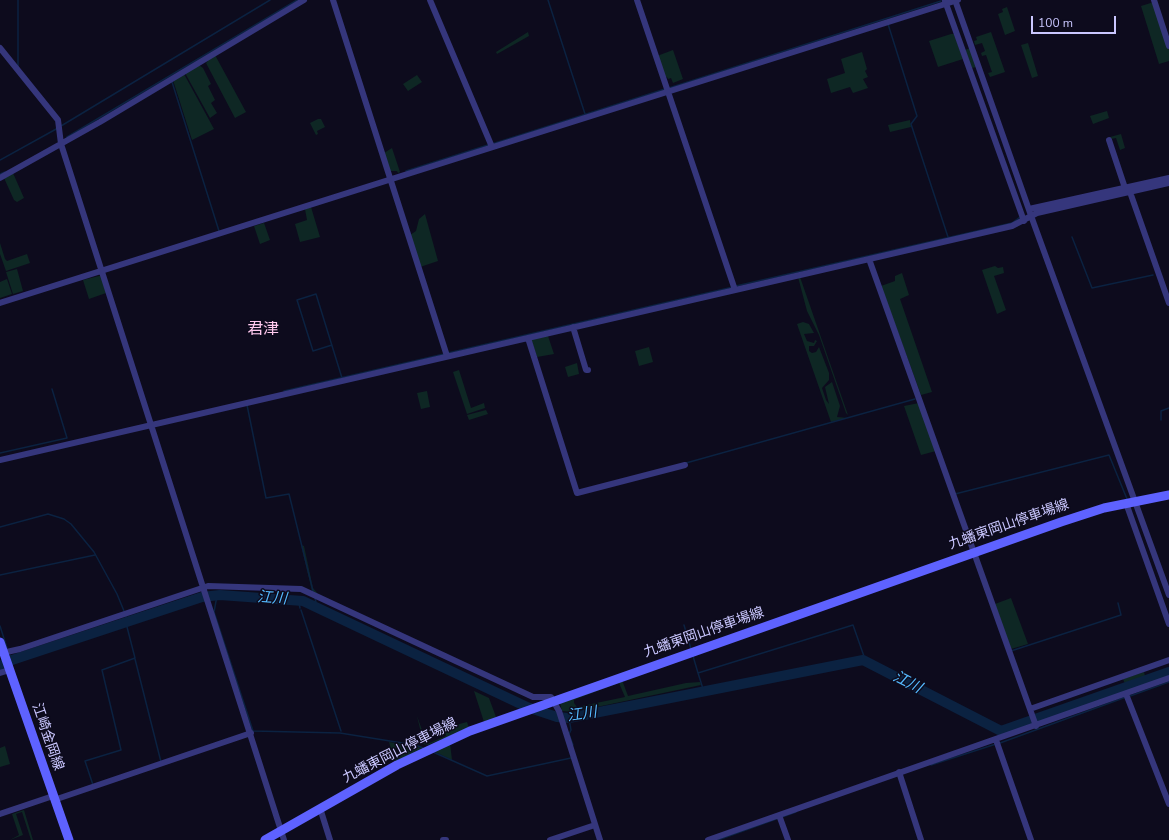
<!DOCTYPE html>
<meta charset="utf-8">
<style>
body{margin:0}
#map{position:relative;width:1169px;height:840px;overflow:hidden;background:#0d0b1d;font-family:"Nunito Sans",sans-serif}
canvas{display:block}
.scale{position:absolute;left:1031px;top:16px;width:85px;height:18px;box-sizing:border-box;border:2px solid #cac7ff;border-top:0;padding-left:5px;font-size:12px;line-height:14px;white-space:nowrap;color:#cac7ff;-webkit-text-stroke:3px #0d0b1d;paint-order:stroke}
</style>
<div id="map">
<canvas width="1169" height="840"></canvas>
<div class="scale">100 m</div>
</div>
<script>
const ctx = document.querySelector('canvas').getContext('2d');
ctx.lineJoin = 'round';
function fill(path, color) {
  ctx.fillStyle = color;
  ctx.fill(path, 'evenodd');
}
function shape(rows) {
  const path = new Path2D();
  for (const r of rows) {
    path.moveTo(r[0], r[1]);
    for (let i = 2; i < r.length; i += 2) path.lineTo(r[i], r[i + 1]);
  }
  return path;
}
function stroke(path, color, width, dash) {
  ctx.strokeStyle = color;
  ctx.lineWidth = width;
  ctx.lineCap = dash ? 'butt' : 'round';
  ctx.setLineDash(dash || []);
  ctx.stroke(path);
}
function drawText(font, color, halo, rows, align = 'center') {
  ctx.font = font + ' "Nunito Sans","Noto Sans JP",sans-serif';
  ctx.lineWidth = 3;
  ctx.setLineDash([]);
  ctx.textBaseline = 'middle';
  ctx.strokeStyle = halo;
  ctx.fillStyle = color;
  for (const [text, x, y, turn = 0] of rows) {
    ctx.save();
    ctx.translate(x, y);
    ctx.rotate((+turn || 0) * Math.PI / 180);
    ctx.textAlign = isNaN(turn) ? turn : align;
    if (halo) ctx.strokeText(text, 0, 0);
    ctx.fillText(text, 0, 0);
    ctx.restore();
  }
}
const green = shape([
 [1154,2,1169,50,1169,61,1159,64,1141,6],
 [1007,7,1015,31,1005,35,998,14,1003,12,1002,9],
 [528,32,529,36,497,54,496,52],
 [991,32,1005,72,990,77,988,73,992,72,986,55,982,56,981,53,985,51,982,43,975,45,974,41,977,40,976,37],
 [951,34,954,34,963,59,938,67,929,41],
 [1028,43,1038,76,1032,78,1021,45],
 [970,48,976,67,972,68,965,50],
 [673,50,683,79,673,83,671,78,668,79,667,77,665,77,657,56],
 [862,52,867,69,865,71,868,77,863,79,868,88,853,93,850,87,831,93,827,79,845,73,841,59],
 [215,55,246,112,235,118,206,63,208,61,208,59],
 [199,65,203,68,211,84,208,86,215,100,211,103,217,113,210,118,185,73],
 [184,74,214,129,192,140,173,80],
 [417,75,422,82,408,91,403,84],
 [1107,111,1109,118,1093,124,1090,116],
 [318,119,321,119,325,127,317,131,318,134,316,135,310,123],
 [910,120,911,127,890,132,888,125],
 [1121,134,1125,148,1120,150,1116,138,1111,139,1110,137],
 [392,148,400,172,398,173,397,171,390,171,384,153],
 [13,173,24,198,17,202,14,200,4,178],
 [311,207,320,237,300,242,295,224,307,220,305,209],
 [425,214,438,261,420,267,410,235,416,231,419,219],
 [264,223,270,240,260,244,254,226],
 [0,243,5,259,7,261,27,254,30,263,6,271,0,254],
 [995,266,998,268,1003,267,1004,273,994,276,1006,310,997,314,982,270],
 [17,269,23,291,13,294,6,272],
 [902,273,909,295,900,299,932,392,921,395,881,286,895,281,895,276],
 [99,276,101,276,106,293,89,299,83,280],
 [798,277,800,277,848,415,846,413,819,335,807,311],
 [7,279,12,294,0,298,0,282],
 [803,322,809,324,814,333,804,334,807,341,814,343,815,340,817,341,814,346,809,346,809,351,812,353,816,352,819,347,829,373,829,380,822,388,826,400,829,404,825,387,832,382,840,406,837,417,848,418,831,422,797,324],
 [548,336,554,354,537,357,531,339],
 [649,347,653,362,639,366,635,351],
 [577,363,579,374,568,377,565,367],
 [459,370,471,408,484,403,485,408,467,414,453,372],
 [427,391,430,407,421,409,417,393],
 [919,403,936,451,921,455,904,406],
 [486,410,488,414,469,420,467,415],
 [301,545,304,546,313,588,318,594,312,591],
 [1011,598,1028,644,1011,649,995,604],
 [1144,672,1145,676,1125,684,1123,679],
 [622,680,628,696,686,683,700,682,701,685,573,712,562,711,560,703],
 [619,683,625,697,577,707,574,703,574,700,576,699],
 [474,691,489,698,496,717,484,722],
 [417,716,427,744,446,736,444,728,467,722,469,728,428,745,413,742,422,737],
 [389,742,417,746,422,749,395,762,394,760,401,756,399,748,391,749],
 [450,743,452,760,433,751],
 [5,746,10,764,0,767,0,748],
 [24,810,33,840,31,840,22,812,16,814,23,835,10,840,19,835,12,814]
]);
const stream = shape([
 [548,0,585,114],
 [888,24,917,116,911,124,948,237],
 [18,67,18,0],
 [172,82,219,231],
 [669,88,941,1],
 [61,126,270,0],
 [67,137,297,0],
 [492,144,665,89],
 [0,160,58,128],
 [406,171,488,145],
 [0,174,5,172],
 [1072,237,1092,288,1153,275],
 [736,286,1012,223,1020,217],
 [332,345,313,351,297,300,316,294,342,378],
 [448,353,733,287],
 [284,391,444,354],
 [247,405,266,498,289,494,313,591],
 [1161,420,1161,411,1169,408],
 [0,453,67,438,52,389],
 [686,463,915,399],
 [955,494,1109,455,1127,499],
 [0,527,48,514,64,519,71,524,94,552,117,594,124,611],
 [0,575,95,555],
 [217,596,214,612,253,731,340,733,415,745,423,748],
 [315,598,317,607],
 [298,599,300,608],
 [301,610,341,731],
 [126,617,127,622],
 [684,625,691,649],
 [0,626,7,648],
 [1011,651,1121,615,1118,603],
 [10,655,12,660],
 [693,656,698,673],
 [135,659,161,762],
 [704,692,698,673,853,625,866,662],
 [1130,696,1169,682],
 [569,718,571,730,569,734,573,745],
 [1000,743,1126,697],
 [433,752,487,776,571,758],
 [931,765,996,744],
 [93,785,85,761,121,750,102,670,135,658,126,623],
 [782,817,796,812],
 [718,840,779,818]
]);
const river = shape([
 [0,666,12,660,202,597,220,595,303,601,527,707,557,717,569,718,863,660,1001,731,1169,672]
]);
const minor = shape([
 [333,0,447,356],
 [430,0,492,147],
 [637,0,735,290],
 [955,0,1034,224,1169,595],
 [1154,0,1169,46],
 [945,1,1024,221],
 [0,48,58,120,61,144,284,840],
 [1109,140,1126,191],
 [0,178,100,122,304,0],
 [1130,192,1169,303],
 [1029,209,1169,178],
 [869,259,1036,726],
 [0,303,958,0],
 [573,327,586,370,588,370],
 [528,338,577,493,685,465],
 [0,460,1012,226,1037,213,1169,183],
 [1126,503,1169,624],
 [2,653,20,649,208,586,301,589,533,697,551,697,559,711,600,840],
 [0,673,10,670],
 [1126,694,1169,804],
 [1030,709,1169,660],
 [996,740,1031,840],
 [899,772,921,840],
 [54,800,251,733],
 [320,808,330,840],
 [0,814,53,796],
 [779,815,788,840],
 [443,840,446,840],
 [550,840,595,825],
 [708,840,1169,678]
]);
const secondary = shape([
 [0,642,69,840],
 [265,840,397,765,470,731,1061,522,1104,508,1169,495]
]);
const streetNames = [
 ["九蟠東岡山停車場線",1009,525,-19],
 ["九蟠東岡山停車場線",704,633,-19],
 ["江崎金岡線",47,737,71],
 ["九蟠東岡山停車場線",400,751,-27]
];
const waterNames = [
 ["江川",272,599,4],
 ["江川",907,683,27],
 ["江川",582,715,-8]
];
const quarterNames = [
 ["君津",263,330]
];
fill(green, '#0e2724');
stroke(stream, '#0b2241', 1.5);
stroke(river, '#0b2241', 10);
stroke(minor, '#35367c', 6);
stroke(secondary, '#5e62ff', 9);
drawText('14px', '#cac7ff', '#0d0b1d', streetNames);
drawText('italic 15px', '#55baff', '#0d0b1d', waterNames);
drawText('16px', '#ffc9ee', '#0d0b1d', quarterNames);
</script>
